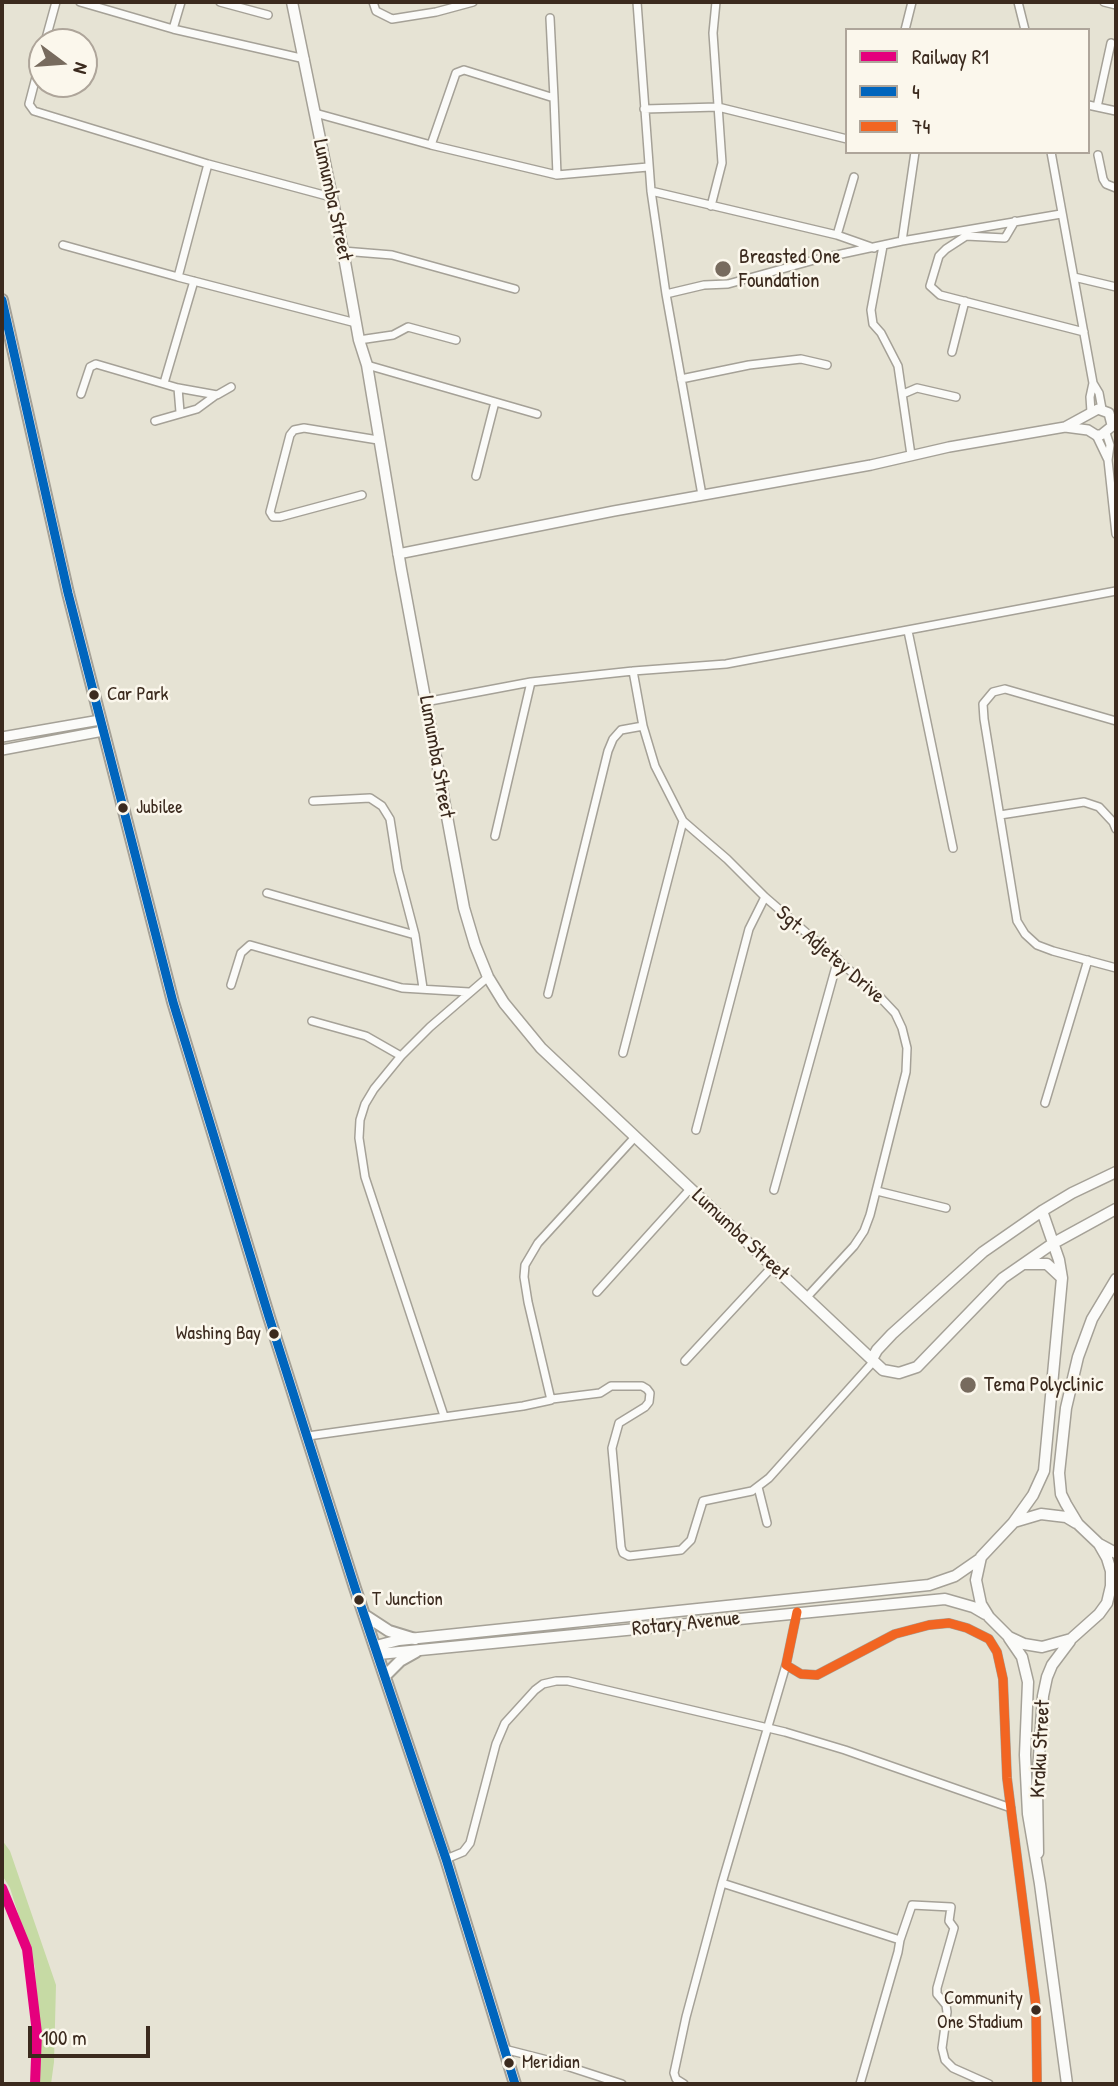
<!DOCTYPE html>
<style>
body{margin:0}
#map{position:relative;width:1118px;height:2086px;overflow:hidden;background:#e6e3d4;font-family:"Patrick Hand",sans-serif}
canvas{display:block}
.frame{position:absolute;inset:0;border:4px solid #3b2a1e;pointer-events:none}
.legend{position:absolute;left:845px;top:28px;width:245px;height:126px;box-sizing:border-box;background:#fbf7ec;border:2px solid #aea59a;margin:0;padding:9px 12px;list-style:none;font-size:21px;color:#3b2a1e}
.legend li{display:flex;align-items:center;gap:14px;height:35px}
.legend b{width:35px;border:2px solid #aea59a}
.north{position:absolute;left:28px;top:28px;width:70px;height:70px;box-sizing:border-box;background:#fbf7ec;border:2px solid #aea59a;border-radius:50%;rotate:106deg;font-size:19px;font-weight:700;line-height:28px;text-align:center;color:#3b2a1e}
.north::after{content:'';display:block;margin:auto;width:24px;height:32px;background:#776b5e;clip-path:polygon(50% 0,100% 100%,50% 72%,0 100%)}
.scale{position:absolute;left:28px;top:2026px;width:122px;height:32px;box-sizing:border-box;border:4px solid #3b2a1e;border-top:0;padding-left:9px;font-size:21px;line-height:24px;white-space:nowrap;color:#3b2a1e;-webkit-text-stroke:5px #fbf7ec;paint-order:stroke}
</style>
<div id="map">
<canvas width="1118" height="2086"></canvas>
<div class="frame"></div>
<ul class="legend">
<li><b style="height:9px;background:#e5007d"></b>Railway R1</li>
<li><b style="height:9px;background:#0065bd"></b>4</li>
<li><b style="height:9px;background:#f26522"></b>74</li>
</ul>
<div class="north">N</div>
<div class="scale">100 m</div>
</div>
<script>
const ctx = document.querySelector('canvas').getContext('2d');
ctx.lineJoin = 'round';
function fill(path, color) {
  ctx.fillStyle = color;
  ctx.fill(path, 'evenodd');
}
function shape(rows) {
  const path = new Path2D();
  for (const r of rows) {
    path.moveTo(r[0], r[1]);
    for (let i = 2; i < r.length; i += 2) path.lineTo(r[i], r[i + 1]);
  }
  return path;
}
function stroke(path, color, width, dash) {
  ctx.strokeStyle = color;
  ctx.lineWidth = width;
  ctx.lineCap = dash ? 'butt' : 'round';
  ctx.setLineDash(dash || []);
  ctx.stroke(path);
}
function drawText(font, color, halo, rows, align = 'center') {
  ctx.font = font + ' "Patrick Hand",sans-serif';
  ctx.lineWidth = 5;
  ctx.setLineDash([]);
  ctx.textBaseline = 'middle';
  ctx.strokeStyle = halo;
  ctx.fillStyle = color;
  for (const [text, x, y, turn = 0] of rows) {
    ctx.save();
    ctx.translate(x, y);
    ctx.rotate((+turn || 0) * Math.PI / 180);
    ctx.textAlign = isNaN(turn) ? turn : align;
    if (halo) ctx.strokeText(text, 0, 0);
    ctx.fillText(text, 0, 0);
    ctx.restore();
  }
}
const green = shape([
 [2,1840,10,1851,56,1985,54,2062,51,2084,36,2084,40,2040,35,1967,10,1888,2,1875]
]);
const minor = shape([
 [80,2,173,29,305,59],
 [220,2,268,15],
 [373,2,376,11,392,19,436,12,473,2],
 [637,2,651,191,666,294,702,495],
 [1018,2,1025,30],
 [1104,2,1116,5],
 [550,18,554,98],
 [173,29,181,2],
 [905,30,912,2],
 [45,42,56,2],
 [42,54,29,104,34,111,208,164,331,197],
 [1088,105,1116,111],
 [1097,107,1111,43],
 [644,109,718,107,847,139],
 [315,113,431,145,557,175,648,167],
 [431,145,456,73,464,70,554,98,557,175],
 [1051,152,1093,383,1099,393,1102,409],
 [1098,155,1103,179,1106,184,1116,188],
 [651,191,837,235,874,248],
 [711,206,722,163,713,33,716,2],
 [1015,221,1005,238,966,236,946,249,939,256,930,286,940,295,1084,332],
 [837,235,854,177],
 [902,241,1061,214],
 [63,245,178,277,208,164],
 [883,246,871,310,873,324,881,333,898,366,911,455],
 [343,251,392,255,515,289],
 [178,277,356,323],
 [1074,277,1116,287],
 [666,294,704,285,728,284,818,259,902,241,915,152],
 [359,340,393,335,408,327,456,340],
 [952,352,965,301],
 [367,365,537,414],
 [681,379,749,365,801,359,827,365],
 [164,383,194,281],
 [178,388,180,412],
 [81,394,90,367,96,364,178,388,217,395,231,387],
 [903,394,917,388,956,397],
 [1091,412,1090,397,1093,383],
 [155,421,197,409,216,395],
 [1106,433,1110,445,1108,460,1116,534],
 [1096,435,1108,460],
 [476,476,495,402],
 [362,495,280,517,273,517,270,512,290,435,294,430,304,428,378,440],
 [908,631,953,848],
 [633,671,643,726,655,766,683,821,727,859,765,897,878,995,895,1013,902,1028,907,1048,906,1072,870,1215,864,1231,854,1246,807,1297],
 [425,702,531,682,633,671,726,664,1116,591],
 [1116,721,1005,689,993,692,983,704,984,719,1017,921,1025,934,1037,945,1053,951,1116,968],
 [313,801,370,798,382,806,390,819,398,870,415,935,423,988],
 [1000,815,1084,802,1099,807,1113,822,1116,829],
 [495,836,531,682],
 [267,893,415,935],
 [231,985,241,953,250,945,402,988,469,992],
 [548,994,608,751,613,739,621,730,643,726],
 [312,1021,366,1036,401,1056],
 [623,1053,683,821],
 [1045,1103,1088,960],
 [696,1130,749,929,765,897],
 [774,1190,838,959],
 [877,1191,946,1208],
 [597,1292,690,1189],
 [685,1361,773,1266],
 [552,1399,600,1393,611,1386,642,1386,647,1389,650,1393,649,1402,645,1407,619,1423,612,1448,621,1547,623,1553,629,1556,681,1550,691,1540,703,1501,752,1491,769,1478,873,1362],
 [444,1416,365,1177,359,1138,360,1120,365,1104,374,1089,401,1056,430,1027,488,977],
 [308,1436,523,1406,551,1400,528,1302,524,1277,525,1265,538,1243,635,1137],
 [758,1487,767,1523],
 [797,1612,786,1665,801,1674,817,1675,895,1634,929,1625,949,1623,967,1628,989,1639,997,1652,1003,1679,1007,1778,1036,2007,1037,2084],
 [786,1665,722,1883,900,1940,898,1952,860,2084],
 [446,1859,463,1852,470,1843,496,1744,505,1723,535,1690,543,1684,556,1681,568,1681,785,1732,845,1750,1011,1808],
 [900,1940,912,1905,951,1907,949,1921,954,1928,937,1988,937,1994,946,2005,947,2012,942,2048,945,2060,953,2068,989,2084],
 [504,2049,551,2061,622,2084],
 [684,2084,676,2079,674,2073,686,2017,722,1883]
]);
const tertiary = shape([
 [1065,427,1098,409,1109,413,1112,425],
 [398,554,614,511,871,465,949,447,1065,427,1088,430,1096,435,1101,435,1116,423],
 [2,737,100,720],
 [2,750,103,731]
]);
const secondary = shape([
 [292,2,343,251,359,340,367,365,401,569,464,908,475,945,488,977,504,1003,541,1048,883,1370,899,1373,917,1367,1003,1278,1052,1244,1116,1209],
 [1042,1211,1059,1260,1062,1278,1044,1471,1033,1495,1013,1523,981,1557,976,1580,981,1604,989,1617,1009,1637,1024,1644,1042,1647,1071,1639,1099,1614,1107,1603,1111,1586,1111,1571,1107,1558,1099,1544,1078,1524,1066,1504,1061,1494,1059,1473,1066,1408,1078,1357,1092,1319,1116,1279],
 [1024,1264,1047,1264,1062,1278],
 [872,1359,877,1350,892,1334,983,1252,1042,1211,1072,1193,1116,1172],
 [1014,1522,1041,1514,1066,1517,1076,1523],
 [1099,1544,1116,1553],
 [1009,1638,1022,1657,1028,1682,1025,1755,1028,1814,1040,1884,1067,2084],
 [376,1646,399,1640,929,1585,955,1576,981,1558],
 [379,1654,945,1599,973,1607,985,1614],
 [1038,1853,1037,1787,1043,1696,1047,1677,1052,1665,1070,1641]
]);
const primary = shape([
 [2,300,68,593,173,1002,269,1317,355,1588,446,1859,515,2084],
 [366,1616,389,1631,415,1639],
 [386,1675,400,1661,416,1652]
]);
const bus1 = shape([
 [2,300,68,593,173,1002,269,1317,355,1588,446,1859,515,2084]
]);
const bus2 = shape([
 [797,1612,786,1665,801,1674,817,1675,895,1634,929,1625,949,1623,967,1628,989,1639,997,1652,1003,1679,1007,1778,1036,2007,1037,2084]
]);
const rail1 = shape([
 [2,1888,27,1949,37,2033,35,2084]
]);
const markers = [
 [723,269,9,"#776b5e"],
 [94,695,6,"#3b2a1e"],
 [123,808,6,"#3b2a1e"],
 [274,1334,6,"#3b2a1e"],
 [968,1385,9,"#776b5e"],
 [359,1600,6,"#3b2a1e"],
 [1036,2010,6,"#3b2a1e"],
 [509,2063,6,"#3b2a1e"]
];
const busNames = [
 ["Car Park",107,695],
 ["Jubilee",136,808],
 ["Washing Bay",261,1334,"right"],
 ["T Junction",372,1600],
 ["Community",1023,1999,"right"],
 ["One Stadium",1023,2023,"right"],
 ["Meridian",522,2063]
];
const streetNames = [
 ["Lumumba Street",332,200,78],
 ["Lumumba Street",436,757,80],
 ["Sgt. Adjetey Drive",830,955,41],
 ["Lumumba Street",740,1235,43],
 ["Rotary Avenue",686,1624,-6],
 ["Kraku Street",1041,1749,-87]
];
const poiNames = [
 ["Breasted One",739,257],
 ["Foundation",739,281],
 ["Tema Polyclinic",984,1385]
];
fill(green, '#c6daa4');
stroke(minor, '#a5a197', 10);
stroke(tertiary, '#a5a197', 12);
stroke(secondary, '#a5a197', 13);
stroke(primary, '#a5a197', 14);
stroke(minor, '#fbfbf9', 7);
stroke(tertiary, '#fbfbf9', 9);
stroke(secondary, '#fbfbf9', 10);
stroke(primary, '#fbfbf9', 10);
stroke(bus1, '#0065bd', 9);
stroke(bus2, '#f26522', 9);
stroke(rail1, '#e5007d', 10);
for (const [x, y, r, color] of markers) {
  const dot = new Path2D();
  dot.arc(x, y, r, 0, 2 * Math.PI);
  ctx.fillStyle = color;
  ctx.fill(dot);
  stroke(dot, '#fbf7ec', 2.5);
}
drawText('19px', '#3b2a1e', '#fbf7ec', busNames, 'left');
drawText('21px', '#3b2a1e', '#fbf7ec', streetNames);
drawText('21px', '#3b2a1e', '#fbf7ec', poiNames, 'left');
</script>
